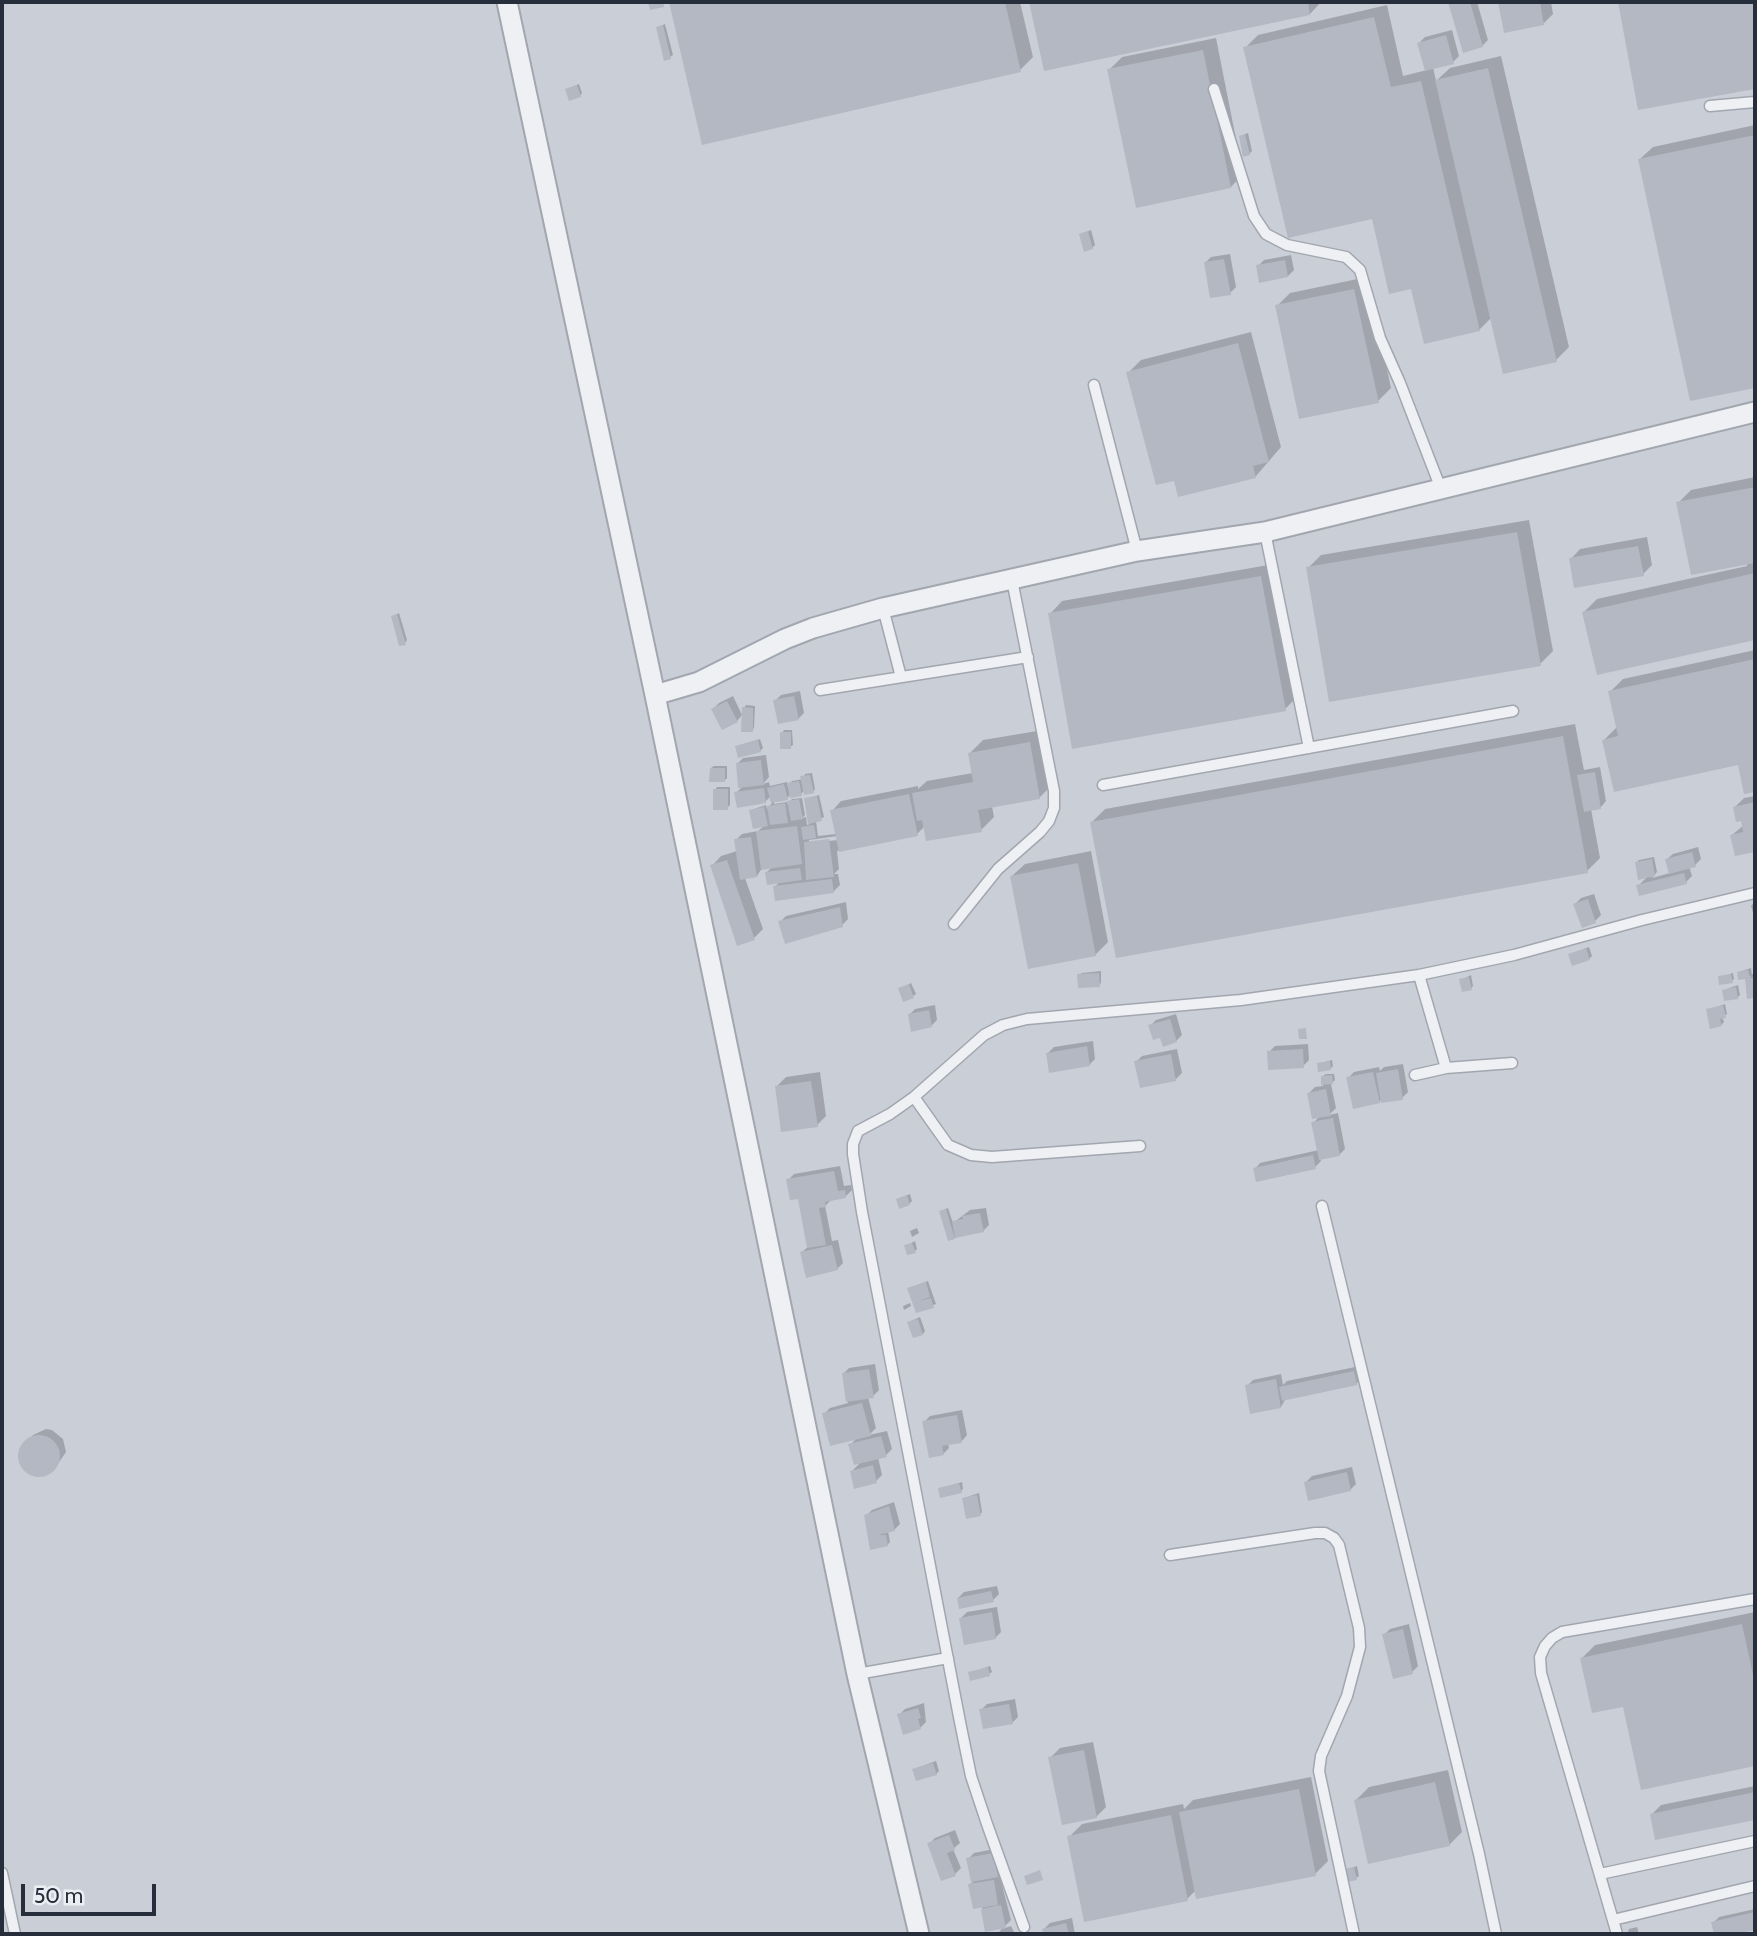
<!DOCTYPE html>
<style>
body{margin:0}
#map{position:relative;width:1757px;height:1936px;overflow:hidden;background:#dcdfe5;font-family:Cabin,sans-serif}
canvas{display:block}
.frame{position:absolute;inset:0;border:4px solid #262d3b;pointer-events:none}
.scale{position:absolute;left:21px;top:1884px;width:135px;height:32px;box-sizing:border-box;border:4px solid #262d3b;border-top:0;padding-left:9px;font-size:21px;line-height:24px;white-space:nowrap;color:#262d3b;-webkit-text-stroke:5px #ebeef3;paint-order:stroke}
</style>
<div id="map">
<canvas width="1757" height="1936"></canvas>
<div class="frame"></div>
<div class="scale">50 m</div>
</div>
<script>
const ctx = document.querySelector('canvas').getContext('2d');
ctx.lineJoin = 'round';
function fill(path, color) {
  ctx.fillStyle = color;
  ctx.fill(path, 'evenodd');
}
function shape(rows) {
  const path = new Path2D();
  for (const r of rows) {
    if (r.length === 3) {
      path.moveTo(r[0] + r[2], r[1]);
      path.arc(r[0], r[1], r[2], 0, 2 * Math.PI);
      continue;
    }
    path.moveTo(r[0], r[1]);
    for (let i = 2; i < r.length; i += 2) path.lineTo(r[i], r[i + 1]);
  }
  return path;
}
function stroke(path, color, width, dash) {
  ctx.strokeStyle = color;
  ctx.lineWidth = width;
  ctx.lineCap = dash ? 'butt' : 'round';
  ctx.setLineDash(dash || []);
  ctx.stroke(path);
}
const built = shape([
 [2,2,1755,2,1755,1934,2,1934]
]);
const shadow = shape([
 [670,2,1020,2,1033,57,1020,70,704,143],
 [1031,2,1321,2,1310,14,1046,69],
 [1450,2,1477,2,1488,40,1482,46,1465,51],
 [1500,2,1551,2,1553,14,1544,23,1506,31],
 [1619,2,1755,2,1755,87,1640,108],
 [1387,5,1403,76,1427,70,1419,43,1425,37,1452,30,1459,56,1453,62,1433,67,1436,81,1450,68,1501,56,1569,347,1556,360,1492,317,1479,330,1412,287,1373,217,1245,48,1258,35],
 [665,24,673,55,670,57,658,27],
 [1216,38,1243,174,1231,187,1109,70,1122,57],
 [579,84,582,93,580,96,567,89],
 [1755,125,1755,386,1691,399,1640,159,1653,147],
 [1248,133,1252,151,1249,154,1241,136],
 [1091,230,1095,245,1092,248,1081,234],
 [1230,254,1236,287,1230,293,1205,263,1211,257],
 [1291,255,1294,270,1288,276,1258,266,1264,260],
 [1367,277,1391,388,1378,401,1277,306,1290,293],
 [1251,332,1281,447,1256,476,1180,495,1175,478,1128,373,1141,360],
 [1755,477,1755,638,1598,673,1584,612,1597,599,1747,566,1747,562,1678,503,1691,490],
 [1529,520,1553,651,1540,664,1308,568,1321,555],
 [1647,537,1652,565,1643,574,1571,559,1580,549],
 [1274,564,1298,696,1285,709,1050,614,1062,601],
 [399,613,407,640,405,643,392,617],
 [1755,650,1755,790,1746,792,1739,763,1604,740,1618,726,1610,692,1623,679],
 [800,691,804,713,798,719,775,701,781,695],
 [733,696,742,715,737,721,713,709,719,703],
 [746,705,755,706,754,728,752,730,744,708],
 [1575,724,1584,770,1600,767,1606,801,1601,807,1591,809,1600,858,1587,871,1092,822,1105,809],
 [784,730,792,730,793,745,790,747,782,733],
 [1043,730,1052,785,1039,798,992,806,994,817,981,830,925,826,917,834,837,851,839,869,834,874,838,874,840,885,834,891,775,887,780,881,767,872,773,866,762,868,757,876,745,878,763,929,754,938,712,866,721,856,737,851,736,840,742,834,758,831,765,825,751,810,766,805,767,809,772,803,771,796,765,802,736,793,743,786,737,764,743,758,766,755,769,777,763,784,769,782,770,786,787,782,787,786,792,781,803,779,805,774,812,773,815,789,813,792,805,790,801,794,791,794,787,798,774,801,774,804,787,802,787,804,792,799,802,798,805,815,802,818,806,817,807,825,810,824,806,799,819,795,824,817,816,821,818,836,836,834,832,811,841,801,918,786,918,789,927,781,973,773,970,753,983,740],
 [838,836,838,840,809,843,809,840],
 [760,739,763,748,760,751,737,746],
 [714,766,727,766,727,778,724,781,711,768],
 [717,787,730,787,730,805,727,808,715,790],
 [1755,796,1755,850,1736,854,1732,835,1744,825,1735,807,1744,798],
 [1698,847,1701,859,1695,865,1689,866,1692,876,1686,882,1638,886,1648,876,1637,862,1639,860,1654,857,1657,872,1652,878,1670,873,1667,859,1673,854],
 [1091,851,1108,942,1095,955,1012,876,1025,864],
 [1594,894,1601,915,1595,921,1575,904,1581,898],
 [1755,901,1755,919,1751,906],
 [846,902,848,919,842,925,780,922,786,916],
 [1589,947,1592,956,1589,959,1571,954],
 [1751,968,1752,974,1755,973,1755,996,1749,997,1747,980,1751,976,1740,978,1739,972],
 [1101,971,1101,983,1099,985,1079,975,1082,973],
 [1733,973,1734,979,1732,981,1720,977],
 [1471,975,1473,986,1471,988,1461,980],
 [911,983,916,994,913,996,900,989],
 [1738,985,1740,995,1738,997,1724,990],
 [1725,1004,1727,1014,1722,1017,1724,1022,1721,1025,1708,1010],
 [935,1005,937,1020,931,1026,909,1015,915,1009],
 [1176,1014,1182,1035,1176,1041,1162,1036,1150,1026,1156,1020],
 [1093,1041,1095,1059,1089,1065,1048,1053,1054,1047],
 [1308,1044,1309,1060,1303,1066,1269,1052,1275,1046],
 [1177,1049,1182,1073,1176,1079,1141,1086,1136,1062,1142,1056],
 [1332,1060,1333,1066,1330,1069,1318,1064],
 [1403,1064,1408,1092,1402,1098,1382,1099,1379,1102,1348,1078,1354,1072,1379,1067,1380,1071,1384,1067],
 [820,1072,826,1116,817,1125,777,1086,786,1077],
 [1326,1074,1334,1074,1335,1080,1331,1084,1336,1108,1329,1115,1338,1113,1345,1149,1339,1155,1320,1158,1321,1161,1315,1167,1255,1169,1260,1163,1319,1150,1313,1123,1320,1116,1309,1093,1315,1087,1323,1086,1323,1076],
 [840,1166,844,1186,851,1185,852,1190,846,1196,832,1199,825,1206,832,1241,838,1240,843,1263,837,1269,802,1252,809,1246,799,1196,788,1180,794,1174],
 [910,1194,912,1201,909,1204,898,1199],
 [948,1208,953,1223,970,1210,986,1208,989,1225,983,1231,954,1238,941,1211],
 [917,1228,919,1233,912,1237,910,1231],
 [915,1241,917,1249,915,1251,906,1246],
 [928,1281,936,1304,917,1311,909,1288],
 [910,1303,911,1306,904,1310,903,1306],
 [920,1317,925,1331,923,1334,909,1322],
 [875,1364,879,1390,873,1396,868,1397,876,1428,869,1435,887,1431,892,1449,886,1455,878,1457,882,1475,876,1481,852,1471,862,1461,850,1445,858,1437,824,1414,830,1408,848,1403,843,1374,849,1368],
 [1360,1366,1362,1378,1356,1384,1286,1398,1281,1407,1247,1386,1253,1380,1281,1374,1283,1385,1287,1381],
 [962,1410,967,1435,962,1441,948,1443,949,1448,943,1454,924,1422,930,1416],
 [46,1429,52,1430,63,1439,66,1452,53,1471,40,1476,33,1475,23,1467,20,1453,33,1435],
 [1352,1467,1356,1484,1350,1490,1306,1482,1312,1476],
 [962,1482,963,1489,961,1491,940,1489],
 [979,1493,982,1512,980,1515,964,1498],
 [894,1502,900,1524,894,1530,888,1531,890,1542,887,1545,871,1548,866,1516,872,1510],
 [997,1586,999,1594,993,1600,958,1598,964,1592],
 [997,1607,1001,1632,995,1638,961,1618,967,1612],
 [1755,1612,1755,1764,1643,1787,1625,1705,1582,1658,1595,1645],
 [1409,1624,1418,1666,1412,1672,1384,1635,1390,1629],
 [990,1666,992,1672,989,1674,970,1673],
 [1015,1699,1018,1717,1012,1723,981,1710,987,1704],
 [924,1703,926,1722,920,1728,899,1715,905,1709],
 [1093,1742,1106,1807,1096,1817,1050,1758,1060,1748],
 [936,1761,939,1771,936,1774,914,1769],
 [1448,1770,1462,1832,1449,1845,1356,1800,1369,1787],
 [1311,1777,1328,1861,1315,1874,1196,1890,1187,1899,1069,1837,1082,1824,1183,1804,1184,1809,1193,1800],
 [1755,1786,1755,1818,1657,1838,1652,1814,1661,1805],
 [955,1830,960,1843,953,1849,961,1868,955,1874,929,1844,935,1838],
 [999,1848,1003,1869,999,1873,1011,1920,1002,1929,1011,1926,1014,1932,1012,1934,1000,1934,999,1932,1004,1926,987,1930,982,1906,970,1884,973,1882,968,1859,974,1853],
 [1357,1866,1359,1876,1356,1878,1346,1870],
 [1755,1909,1755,1928,1728,1934,1715,1934,1713,1923,1719,1917],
 [1072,1918,1075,1934,1046,1934,1044,1929,1050,1923],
 [1637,1927,1639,1934,1627,1934,1629,1929]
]);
const building = shape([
 [648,2,663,2,664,7,650,10],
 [669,2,1005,2,1021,72,702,145],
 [1029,2,1308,2,1310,15,1044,71],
 [1448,2,1470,2,1483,47,1463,53],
 [1498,2,1540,2,1544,25,1504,33],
 [1618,2,1755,2,1755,89,1638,110],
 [1374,17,1391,87,1421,81,1480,331,1424,344,1411,289,1389,294,1372,219,1288,238,1243,47],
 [663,25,671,59,664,61,656,27],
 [1446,35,1454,64,1425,71,1417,43],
 [1203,50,1231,188,1136,208,1107,69],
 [1488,68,1557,362,1503,374,1435,80],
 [577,85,581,97,569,101,565,89],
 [1245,134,1250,155,1243,157,1239,136],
 [1755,135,1755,388,1690,401,1638,159],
 [1088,231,1093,249,1084,252,1079,234],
 [1224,259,1231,295,1210,298,1204,262],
 [1285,260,1288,277,1259,283,1256,265],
 [1354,289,1379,403,1299,419,1275,305],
 [1238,343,1269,462,1253,466,1256,478,1178,497,1174,481,1156,485,1126,372],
 [1755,487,1755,563,1691,575,1676,502],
 [1517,532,1541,666,1329,702,1306,567],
 [1638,546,1644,576,1574,588,1569,558],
 [1755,573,1755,640,1597,675,1582,612],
 [1261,576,1286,711,1072,749,1048,613],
 [397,614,406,645,399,646,391,616],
 [1755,659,1755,792,1744,794,1738,765,1614,792,1602,740,1618,736,1608,691],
 [794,696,799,720,778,724,773,700],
 [727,701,738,722,722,730,711,709],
 [742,707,753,708,753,732,741,732],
 [780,732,791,732,791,749,780,749],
 [1563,736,1588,873,1116,958,1090,822],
 [758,740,761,752,738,758,735,746],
 [1030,742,1040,799,978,810,982,832,926,841,922,820,917,821,912,793,973,782,968,753],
 [761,760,764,785,738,788,736,763],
 [710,768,725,768,725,782,709,782],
 [1595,772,1601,809,1584,812,1577,775],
 [810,775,814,793,804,795,800,776],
 [799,781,802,796,790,798,787,783],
 [784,784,788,800,771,803,767,788],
 [764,788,766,803,737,808,734,792],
 [713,789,728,789,728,810,713,810],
 [909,794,918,836,839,852,830,810],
 [817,796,822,821,808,824,804,798],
 [799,799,803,819,791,821,787,801],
 [1755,802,1755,852,1735,856,1730,835,1743,832,1741,821,1736,822,1733,807],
 [785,803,788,823,770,825,767,806],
 [764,807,768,826,753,829,749,810],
 [814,825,816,838,803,840,801,827],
 [797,826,802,864,761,870,756,831],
 [751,837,757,877,740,880,734,839],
 [829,839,834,877,806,880,804,842],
 [1692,852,1696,867,1669,874,1665,859],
 [1652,859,1655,876,1638,880,1635,862],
 [727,860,755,940,737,946,710,865],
 [1078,863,1096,956,1028,969,1010,876],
 [800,868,802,880,767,885,765,872],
 [1684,873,1687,884,1639,896,1636,885],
 [832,879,834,893,775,901,773,886],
 [1588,899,1596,923,1582,928,1573,904],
 [840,907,843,927,785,944,778,921],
 [1586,948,1590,960,1572,966,1568,954],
 [1748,970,1750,978,1755,978,1755,998,1747,999,1745,979,1738,980,1737,972],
 [1099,973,1100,987,1078,988,1077,974],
 [1731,974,1733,983,1719,985,1718,976],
 [1469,977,1472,990,1462,992,1459,979],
 [909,984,914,998,903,1002,898,988],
 [1736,987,1738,999,1724,1001,1722,990],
 [1723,1005,1726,1018,1720,1019,1722,1026,1710,1029,1706,1009],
 [929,1010,932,1027,911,1032,908,1014],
 [1170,1019,1177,1042,1163,1047,1160,1038,1153,1040,1148,1025],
 [1306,1028,1307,1039,1299,1039,1298,1029],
 [1087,1046,1090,1066,1049,1073,1046,1053],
 [1303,1049,1304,1068,1268,1070,1267,1051],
 [1171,1054,1176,1081,1140,1088,1134,1061],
 [1330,1061,1331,1070,1318,1072,1317,1063],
 [1398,1069,1403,1100,1381,1103,1376,1073],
 [1373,1072,1380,1103,1353,1109,1346,1077],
 [1332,1075,1333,1084,1321,1085,1321,1076],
 [811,1081,818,1127,781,1132,775,1086],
 [1326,1089,1331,1116,1312,1119,1307,1093],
 [1333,1118,1340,1156,1319,1160,1311,1122],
 [1313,1155,1316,1169,1256,1182,1253,1168],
 [834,1171,838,1191,845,1190,846,1198,825,1202,826,1207,819,1208,826,1245,807,1248,798,1199,790,1200,786,1179],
 [907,1195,910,1205,899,1209,896,1199],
 [946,1209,955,1239,948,1241,939,1211],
 [980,1213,984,1232,955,1238,952,1221,963,1219,962,1216],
 [912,1243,916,1253,907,1255,904,1245],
 [832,1245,838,1270,806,1278,800,1252],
 [926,1282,930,1297,919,1301,931,1298,934,1308,916,1313,907,1288],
 [918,1319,923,1335,913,1338,907,1322],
 [869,1369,874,1398,846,1402,842,1373],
 [1354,1371,1357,1385,1282,1401,1279,1387],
 [1276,1379,1281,1408,1250,1414,1245,1385],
 [862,1403,871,1436,830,1446,822,1413],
 [957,1415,962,1443,942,1446,944,1455,929,1458,922,1421],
 [39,1456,21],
 [881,1436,887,1457,854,1465,848,1444],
 [873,1465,877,1483,854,1489,850,1471],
 [1347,1472,1351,1491,1308,1501,1304,1482],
 [959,1483,962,1493,940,1498,938,1488],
 [977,1495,981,1516,966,1519,962,1498],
 [889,1506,895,1531,878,1535,886,1535,888,1546,870,1550,864,1515],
 [991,1591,994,1602,959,1609,957,1598],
 [992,1612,996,1639,964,1645,959,1618],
 [1742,1624,1755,1684,1755,1766,1641,1790,1623,1707,1592,1713,1580,1658],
 [1403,1629,1413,1674,1393,1679,1382,1634],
 [988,1667,990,1676,970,1681,968,1672],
 [1009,1704,1013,1724,983,1729,979,1709],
 [918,1708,921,1718,918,1719,921,1729,903,1735,897,1714],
 [1084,1750,1097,1818,1062,1825,1048,1757],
 [933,1763,937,1775,916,1781,912,1769],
 [1435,1782,1450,1846,1368,1864,1354,1800],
 [1299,1789,1316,1876,1196,1899,1179,1812],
 [1755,1792,1755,1820,1655,1840,1650,1814],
 [1171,1815,1188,1901,1084,1922,1067,1836],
 [949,1835,955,1850,947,1853,956,1876,941,1881,927,1843],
 [993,1853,998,1877,971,1882,966,1858],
 [1354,1867,1357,1880,1347,1882,1344,1869],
 [1040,1870,1043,1880,1027,1885,1024,1876],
 [994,1880,998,1905,973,1909,968,1884],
 [1001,1905,1006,1928,985,1932,981,1909],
 [1755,1912,1755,1930,1736,1934,1714,1934,1711,1922],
 [1066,1923,1069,1934,1044,1934,1042,1929]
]);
const lane = shape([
 [1214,89,1254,216,1266,234,1287,245,1346,257,1360,270,1380,338,1400,383,1441,489],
 [1710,106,1755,102],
 [1094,385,1137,551],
 [1265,532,1309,748],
 [883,608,901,677],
 [820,690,1028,657],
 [1103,785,1513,711],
 [954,924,998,869,1040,832,1049,821,1054,808,1054,791,1012,580],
 [1419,975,1446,1068],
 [1415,1075,1446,1068,1512,1063],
 [914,1097,948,1145,971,1155,992,1157,1140,1146],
 [1322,1206,1479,1854,1496,1934],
 [1170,1555,1315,1533,1325,1533,1334,1538,1339,1545,1359,1628,1360,1647,1347,1696,1321,1756,1319,1771,1354,1934],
 [857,1674,948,1658],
 [2,1873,15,1934],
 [1600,1874,1755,1841],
 [1613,1920,1755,1886],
 [1024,1927,987,1824,971,1776,960,1722,862,1212,853,1154,853,1144,858,1131,890,1114,914,1097,984,1035,1003,1025,1027,1019,1241,1000,1419,975,1514,955,1642,920,1755,893],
 [1617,1934,1541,1673,1540,1657,1545,1646,1552,1638,1562,1632,1755,1599]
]);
const street = shape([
 [507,2,655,695,857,1674,919,1934],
 [655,695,699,682,785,639,813,628,883,608,1137,551,1265,532,1755,412]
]);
fill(built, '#caced7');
fill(shadow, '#0003');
fill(building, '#b3b8c2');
stroke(lane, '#a2a6af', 13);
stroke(street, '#a2a6af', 23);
stroke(lane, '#eef0f4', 10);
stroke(street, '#eef0f4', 19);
</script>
